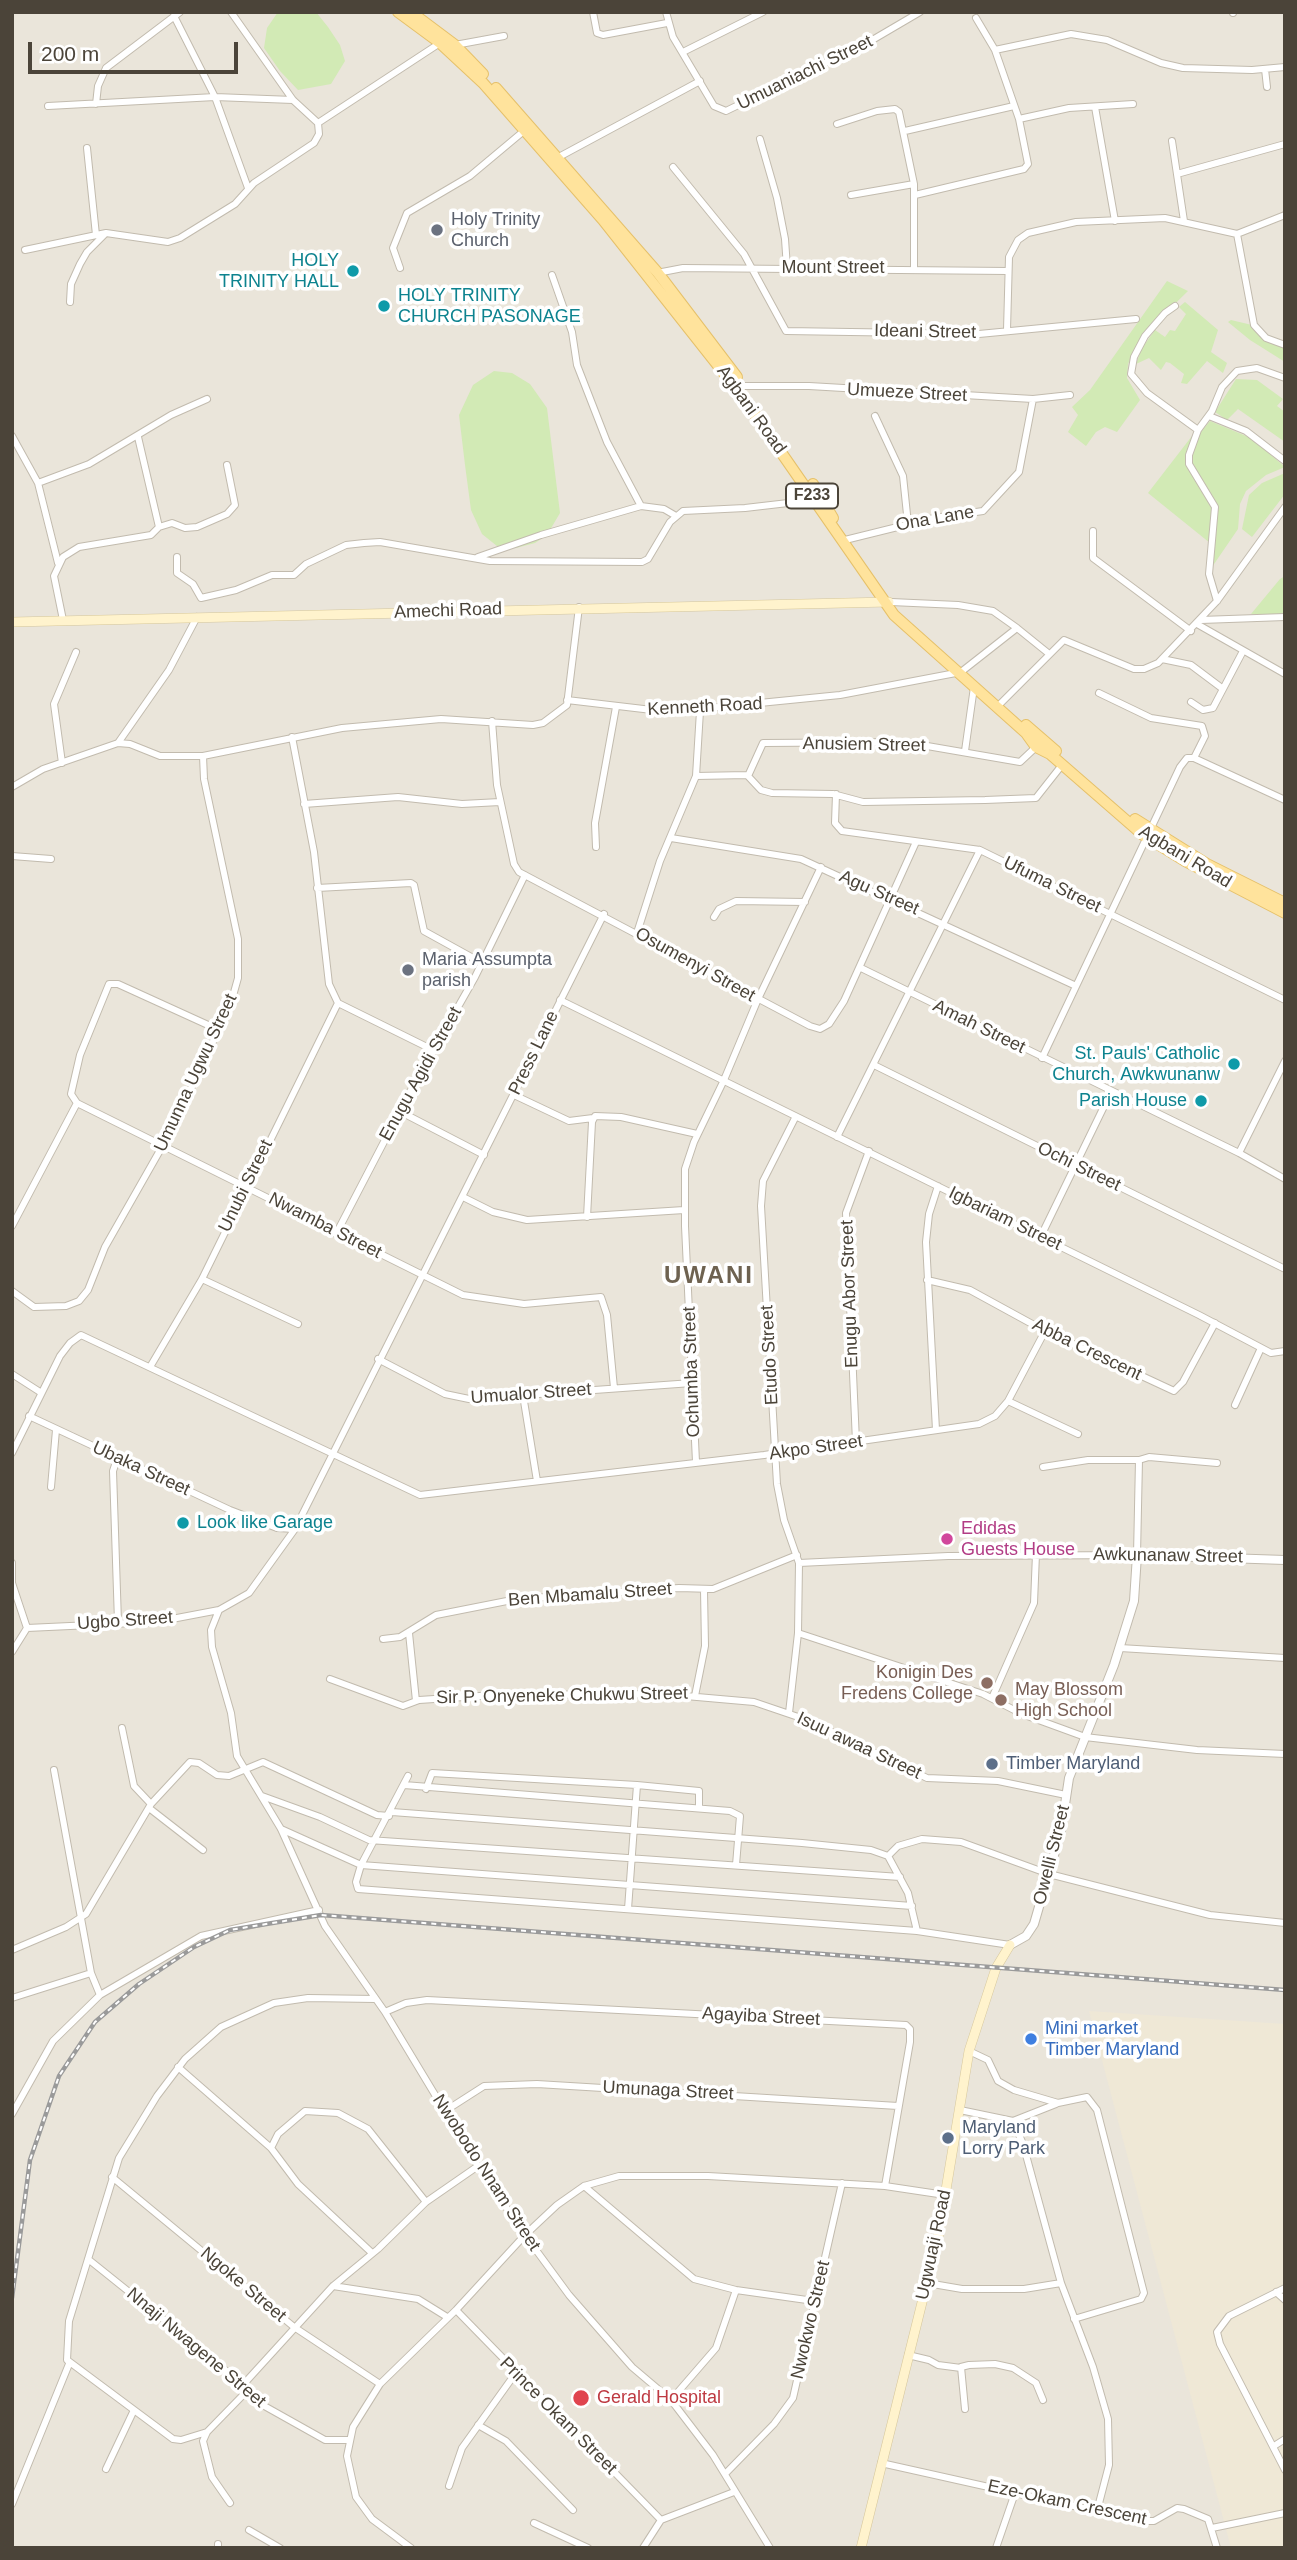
<!DOCTYPE html>
<style>
body{margin:0}
#map{position:relative;width:1297px;height:2560px;overflow:hidden;background:#f6f3ec;font-family:Arial,sans-serif}
canvas{display:block}
.frame{position:absolute;inset:0;border:14px solid #4b4439;pointer-events:none}
.scale{position:absolute;left:28px;top:42px;width:210px;height:32px;box-sizing:border-box;border:4px solid #4b4439;border-top:0;padding-left:9px;font-size:21px;line-height:24px;white-space:nowrap;color:#4b4439;-webkit-text-stroke:5px #fff;paint-order:stroke}
</style>
<div id="map">
<canvas width="1297" height="2560"></canvas>
<div class="frame"></div>
<div class="scale">200 m</div>
</div>
<script>
const ctx = document.querySelector('canvas').getContext('2d');
ctx.lineJoin = 'round';
function fill(path, color) {
  ctx.fillStyle = color;
  ctx.fill(path, 'evenodd');
}
function shape(rows) {
  const path = new Path2D();
  for (const r of rows) {
    path.moveTo(r[0], r[1]);
    for (let i = 2; i < r.length; i += 2) path.lineTo(r[i], r[i + 1]);
  }
  return path;
}
function stroke(path, color, width, dash) {
  ctx.strokeStyle = color;
  ctx.lineWidth = width;
  ctx.lineCap = dash ? 'butt' : 'round';
  ctx.setLineDash(dash || []);
  ctx.stroke(path);
}
function drawText(font, color, halo, rows, align = 'center') {
  ctx.font = font + ' Arial,sans-serif';
  ctx.lineWidth = 7;
  ctx.setLineDash([]);
  ctx.textBaseline = 'middle';
  ctx.strokeStyle = halo;
  ctx.fillStyle = color;
  for (const [text, x, y, turn = 0] of rows) {
    ctx.save();
    ctx.translate(x, y);
    ctx.rotate((+turn || 0) * Math.PI / 180);
    ctx.textAlign = isNaN(turn) ? turn : align;
    if (halo) ctx.strokeText(text, 0, 0);
    ctx.fillText(text, 0, 0);
    ctx.restore();
  }
}
const residential = shape([
 [12,12,1285,12,1285,2548,12,2548]
]);
const education = shape([
 [1089,2011,1285,2024,1285,2548,1231,2548]
]);
const green = shape([
 [278,12,316,12,328,27,340,45,345,61,331,84,298,90,280,71,264,48,267,28],
 [1167,281,1188,291,1141,337,1128,364,1127,378,1140,400,1117,432,1105,427,1096,432,1086,446,1068,432,1078,415,1072,407,1090,390],
 [1185,302,1218,330,1211,352,1227,363,1223,373,1207,361,1187,384,1181,383,1184,374,1170,363,1166,362,1161,370,1149,358,1136,364,1142,348,1155,330,1165,337,1170,330,1175,331,1186,314,1179,307],
 [1231,320,1252,325,1266,340,1285,345,1285,362,1250,340,1228,322],
 [494,371,512,373,530,384,547,408,560,513,547,535,535,543,516,548,497,546,482,534,471,510,465,465,459,415,473,385],
 [1236,379,1257,380,1283,399,1277,406,1285,412,1285,442,1238,409,1227,420,1215,412],
 [1210,421,1251,438,1285,467,1266,475,1246,491,1240,504,1238,529,1212,567,1218,505,1191,461,1200,433],
 [1192,436,1186,463,1210,503,1213,513,1210,543,1148,493],
 [1285,473,1285,494,1252,537,1242,529,1249,495,1262,483],
 [1285,576,1285,615,1251,614,1280,579]
]);
const minor = shape([
 [593,12,597,33,603,35,667,23],
 [666,12,673,37,714,106,726,111,874,39,920,12],
 [1233,12,1233,13],
 [174,16,215,97,248,188],
 [455,45,504,36],
 [995,50,1071,34,1107,40,1161,63,1183,68,1252,70,1285,67],
 [683,52,763,12],
 [1265,69,1267,87],
 [96,104,98,86,106,68,180,12],
 [48,106,215,97,293,100],
 [1095,107,1115,221],
 [1019,119,1069,108,1133,104],
 [318,123,440,43],
 [837,124,877,111,895,109,899,112,914,184,914,268],
 [905,131,1014,106],
 [760,139,777,198,785,239,787,268],
 [1172,141,1184,221],
 [87,148,96,235],
 [557,158,700,81],
 [673,167,744,254,786,331,979,334,1136,319],
 [1177,174,1285,144],
 [851,195,914,184],
 [915,195,1024,169,1028,164,1019,119,995,50,976,18],
 [1237,234,1254,325,1266,338,1285,345],
 [25,250,106,233,168,242,180,238,235,204,254,183,314,143,319,134,318,123,293,100,231,12],
 [400,268,393,248,407,213,470,176,525,130],
 [657,273,683,268,1008,271],
 [552,275,572,332,577,365,607,442,641,506],
 [70,302,71,284,80,264,87,252,105,234],
 [1175,306,1165,313,1145,336,1134,357,1131,374,1147,393,1198,430],
 [1007,330,1009,257,1018,240,1028,233,1076,222,1165,218,1237,234,1285,215],
 [743,386,809,386,1033,399,1070,395],
 [875,416,903,476,908,524],
 [1209,416,1246,431,1285,461],
 [12,436,38,483],
 [138,437,159,527],
 [1093,531,1093,558,1191,631],
 [845,540,934,518,983,511,1019,472,1033,399],
 [177,557,177,573,193,584,201,598,236,590,272,575,294,575,306,564,346,545,364,543,380,542,490,561,642,562,648,559,670,522,683,511,745,508,814,500],
 [478,557,541,535,641,506,664,509,676,516],
 [58,563,38,483,89,464,171,415,207,399],
 [1217,601,1209,574,1215,507,1189,464,1189,455,1198,430,1212,411,1222,387,1237,371,1257,368,1285,378],
 [891,602,958,605,993,611,1017,628],
 [63,620,54,576,63,557,79,547,151,535,159,527,172,523,185,528,197,527,227,514,235,505,227,465],
 [1201,620,1285,617],
 [1197,624,1285,674],
 [1162,659,1191,665,1223,689],
 [1099,693,1151,718,1202,726,1205,736,1194,758],
 [567,700,669,712,840,695,961,672,1017,628,1048,653],
 [1191,702,1203,710,1213,708,1243,651],
 [1001,703,1064,640,1134,669,1144,669,1158,663,1217,601,1285,507],
 [492,721,497,785,514,864,519,872,810,1026,820,1029,829,1024,844,1001,916,842],
 [118,743,169,670,197,617],
 [965,751,974,687],
 [62,763,54,704,76,652],
 [696,776,747,775,761,790,772,793,833,794,863,802,985,800,1036,798,1062,765],
 [748,776,763,743,904,742,1020,762,1036,747],
 [12,787,43,769,118,743,130,744,160,756,203,756,342,728,441,719,533,725,543,723,567,705,579,607],
 [836,794,835,823,842,831,980,850,1285,1000],
 [304,804,398,797,462,804,500,802],
 [671,838,801,859,1076,986],
 [596,847,595,823,616,707],
 [12,856,51,859],
 [317,888,411,883,414,885,424,931,482,963],
 [714,917,719,909,736,901,805,902],
 [637,933,660,861,696,776,700,711],
 [861,968,1239,1153,1285,1179],
 [560,1000,1199,1315,1271,1353,1285,1351],
 [338,1003,433,1050],
 [1042,1058,1180,767,1187,758,1194,758,1285,800],
 [874,1065,1285,1269],
 [514,1095,569,1121,593,1118],
 [77,1103,463,1295,524,1304,601,1297,607,1315,614,1388],
 [77,1103,71,1094,80,1055,109,984,118,984,219,1030],
 [399,1111,484,1155],
 [837,1137,980,850],
 [1239,1153,1285,1061],
 [463,1197,493,1212,527,1220,684,1210],
 [587,1217,592,1122,595,1116,621,1117,697,1134],
 [12,1226,77,1103],
 [336,1234,412,1088,475,977,525,875],
 [1041,1236,1111,1092],
 [202,1279,298,1324],
 [927,1280,970,1290,1045,1331,1174,1391,1183,1382,1215,1323],
 [12,1291,34,1307,66,1306,79,1301,88,1290,105,1247,171,1131,231,1003,238,978,238,939,204,779,203,756],
 [378,1359,445,1394,469,1399,692,1383],
 [150,1367,202,1279,338,1003,329,984,314,852,292,737],
 [12,1374,40,1392],
 [523,1395,537,1481],
 [1008,1401,1078,1434],
 [1235,1405,1261,1348],
 [29,1416,230,1510,277,1528,295,1529],
 [936,1430,926,1242,929,1214,938,1186],
 [856,1442,846,1213,869,1151],
 [12,1453,60,1356,70,1343,81,1335,420,1495,764,1455,979,1424,995,1416,1008,1401,1045,1331],
 [118,1456,113,1471,118,1622],
 [696,1462,685,1226,685,1169,694,1142,724,1080,758,999,821,867],
 [1043,1467,1088,1460,1139,1460],
 [51,1487,56,1430],
 [12,1563,12,1583,27,1628,156,1622,219,1610,249,1593,295,1529,604,914],
 [799,1563,948,1556,1137,1555,1139,1460,1149,1457,1217,1463],
 [219,1610,211,1630,212,1647,231,1713,237,1756,281,1829,325,1926,385,2012,478,2166,525,2235,569,2295,632,2367,671,2400,713,2455,770,2548],
 [409,1633,416,1701],
 [798,1633,983,1694,1022,1714,1085,1737,1197,1750,1285,1754],
 [383,1639,400,1637,436,1615,517,1599,679,1588,713,1589,797,1555],
 [1120,1648,1285,1658],
 [12,1652,27,1628],
 [330,1679,403,1706,419,1700,495,1695,663,1694,754,1702,807,1720,927,1778,998,1781,1066,1795],
 [695,1696,705,1646,704,1590],
 [992,1698,1034,1603,1036,1554],
 [789,1713,798,1633,799,1563,784,1520,777,1484,761,1206,763,1181,795,1118],
 [122,1728,134,1786,151,1804],
 [54,1770,91,1973,100,1995],
 [408,1776,361,1865,356,1882,358,1889,917,1931],
 [404,1785,730,1811,740,1816,736,1865],
 [426,1789,432,1773,637,1785,699,1791,699,1808],
 [262,1796,320,1817,369,1840,900,1877],
 [149,1808,203,1850],
 [392,1812,802,1843,871,1850,888,1856],
 [281,1829,361,1865,912,1906],
 [888,1856,898,1846,922,1839,961,1842,1049,1874,1210,1915,1285,1923],
 [888,1856,908,1893,917,1931,1010,1945],
 [628,1909,637,1785],
 [12,1950,66,1927,86,1914,151,1804,190,1762,199,1763,217,1775,229,1776,263,1762,377,1815,389,1816],
 [12,1998,91,1973],
 [385,2012,406,2003,427,2000,906,2025,910,2029,910,2042,885,2186],
 [969,2051,988,2060,998,2081,1014,2090,1058,2103,1087,2097,1097,2110,1144,2293,1141,2299,1074,2319],
 [178,2067,271,2148,298,2184,372,2253],
 [960,2110,1013,2121,1023,2144,1061,2283,1093,2367,1108,2419,1109,2465,1097,2511],
 [445,2111,484,2086,537,2084,898,2106],
 [12,2114,53,2041,100,1995,201,1936,319,1910],
 [1013,2121,1056,2104],
 [271,2148,278,2134,305,2111,338,2113,368,2129,426,2202],
 [112,2177,294,2327,380,2384],
 [584,2186,694,2279,736,2290,814,2301],
 [88,2259,219,2364,259,2403,325,2440,348,2440],
 [927,2283,962,2289,1024,2289,1061,2283],
 [333,2286,418,2299,447,2317],
 [1285,2288,1229,2316,1217,2332,1220,2344,1285,2470],
 [1276,2292,1285,2300],
 [456,2310,661,2520],
 [908,2355,929,2360,938,2365,961,2368],
 [241,2387,333,2286,378,2249,426,2202,478,2166],
 [671,2400,716,2348,736,2290],
 [965,2409,961,2367,969,2365,995,2364,1013,2368,1036,2383,1043,2400],
 [478,2425,506,2441,573,2510],
 [207,2432,181,2440,173,2439,67,2360,69,2321,119,2158,157,2096,185,2059,221,2027,274,2003,308,1998,375,1999],
 [1274,2446,1285,2439],
 [881,2463,1141,2521,1154,2521,1177,2508,1184,2509,1208,2519,1217,2548],
 [106,2469,134,2410],
 [725,2474,774,2424,793,2398,842,2183],
 [449,2486,462,2448,515,2374],
 [230,2503,212,2477,203,2441,207,2432,245,2393],
 [12,2504,69,2364],
 [534,2523,588,2548],
 [1212,2528,1285,2513],
 [249,2530,280,2548],
 [218,2544,218,2548],
 [411,2548,372,2519,356,2497,347,2456,353,2427,380,2384,456,2310,525,2235,557,2205,584,2186,619,2176,708,2176,885,2186,945,2195],
 [643,2548,661,2520,734,2492],
 [996,2548,1015,2493]
]);
const tertiary = shape([
 [1010,1945,1026,1936,1034,1924,1061,1831,1069,1778,1114,1665,1134,1601,1137,1555,1285,1560]
]);
const secondary = shape([
 [12,622,889,602],
 [861,2548,938,2238,969,2051,996,1968,1010,1945]
]);
const primary = shape([
 [398,12,440,43,483,83,603,220,742,396,894,615,1026,733,1036,747,1050,754,1143,835,1185,861,1285,913],
 [411,12,455,45,483,74],
 [496,88,658,273,737,377],
 [813,484,833,518],
 [1026,725,1056,751],
 [1135,819,1207,864,1285,903]
]);
const rail = shape([
 [12,2298,30,2160,59,2076,95,2022,139,1984,194,1947,230,1930,321,1915,1285,1990]
]);
const markers = [
 [437,230,7,"#6b7280"],
 [353,271,7,"#0f9aa8"],
 [384,306,7,"#0f9aa8"],
 [408,970,7,"#6b7280"],
 [1234,1064,7,"#0f9aa8"],
 [1201,1101,7,"#0f9aa8"],
 [183,1523,7,"#0f9aa8"],
 [947,1539,7,"#d1479c"],
 [987,1683,7,"#8d6e63"],
 [1001,1700,7,"#8d6e63"],
 [992,1764,7,"#5c6f8a"],
 [1031,2039,7,"#3f7fe0"],
 [948,2138,7,"#5c6f8a"],
 [581,2398,9,"#e0444e"]
];
const shields = [
 [812,496,52]
];
const shieldNames = [
 ["F233",812,496]
];
const streetNames = [
 ["Umuaniachi Street",805,73,-26],
 ["Mount Street",833,268],
 ["Ideani Street",925,332,1],
 ["Umueze Street",907,393,3],
 ["Agbani Road",751,410,54],
 ["Ona Lane",935,519,-10],
 ["Amechi Road",448,611,-2],
 ["Kenneth Road",705,707,-3],
 ["Anusiem Street",864,745,1],
 ["Agbani Road",1185,857,31],
 ["Ufuma Street",1052,885,26],
 ["Agu Street",879,893,24],
 ["Osumenyi Street",695,965,29],
 ["Amah Street",979,1027,26],
 ["Press Lane",534,1053,-64],
 ["Umunna Ugwu Street",196,1073,-65],
 ["Enugu Agidi Street",421,1074,-61],
 ["Ochi Street",1079,1167,26],
 ["Unubi Street",246,1186,-64],
 ["Igbariam Street",1005,1219,26],
 ["Nwamba Street",325,1226,27],
 ["Enugu Abor Street",850,1294,-92],
 ["Abba Crescent",1087,1350,26],
 ["Etudo Street",770,1355,-93],
 ["Ochumba Street",692,1372,-92],
 ["Umualor Street",531,1394,-4],
 ["Akpo Street",816,1448,-8],
 ["Ubaka Street",141,1469,25],
 ["Awkunanaw Street",1168,1556,1],
 ["Ben Mbamalu Street",590,1595,-4],
 ["Ugbo Street",125,1621,-4],
 ["Sir P. Onyeneke Chukwu Street",562,1696,-1],
 ["Isuu awaa Street",859,1746,25],
 ["Owelli Street",1052,1855,-76],
 ["Agayiba Street",761,2017,3],
 ["Umunaga Street",668,2091,3],
 ["Nwobodo Nnam Street",486,2173,57],
 ["Ugwuaji Road",934,2245,-78],
 ["Ngoke Street",243,2285,40],
 ["Nwokwo Street",811,2320,-77],
 ["Nnaji Nwagene Street",196,2348,40],
 ["Prince Okam Street",558,2416,45],
 ["Eze-Okam Crescent",1067,2503,12]
];
const worshipNames = [
 ["Holy Trinity",451,220],
 ["Church",451,241],
 ["Maria Assumpta",422,960],
 ["parish",422,981]
];
const cultureNames = [
 ["HOLY",339,261],
 ["TRINITY HALL",339,282],
 ["HOLY TRINITY",398,296,"left"],
 ["CHURCH PASONAGE",398,317,"left"],
 ["St. Pauls' Catholic",1220,1054],
 ["Church, Awkwunanw",1220,1075],
 ["Parish House",1187,1101],
 ["Look like Garage",197,1523,"left"]
];
const hotelNames = [
 ["Edidas",961,1529],
 ["Guests House",961,1550]
];
const educationNames = [
 ["Konigin Des",973,1673],
 ["Fredens College",973,1694],
 ["May Blossom",1015,1690,"left"],
 ["High School",1015,1711,"left"]
];
const serviceNames = [
 ["Timber Maryland",1006,1764],
 ["Maryland",962,2128],
 ["Lorry Park",962,2149]
];
const shopNames = [
 ["Mini market",1045,2029],
 ["Timber Maryland",1045,2050]
];
const healthNames = [
 ["Gerald Hospital",597,2398]
];
const districtNames = [
 ["UWANI",709,1276]
];
fill(residential, '#eae5da');
fill(education, '#efe8d6');
fill(green, '#d2eab5');
stroke(minor, '#c2bbae', 8);
stroke(tertiary, '#c2bbae', 10);
stroke(secondary, '#d6c79b', 10);
stroke(primary, '#e6c16a', 12);
stroke(minor, '#fff', 6);
stroke(tertiary, '#fff', 8);
stroke(secondary, '#fff3cd', 9);
stroke(primary, '#ffe39c', 10);
stroke(rail, '#9a9a9a', 4.5);
stroke(rail, '#fff', 2, [5]);
for (const [x, y, r, color] of markers) {
  const dot = new Path2D();
  dot.arc(x, y, r, 0, 2 * Math.PI);
  ctx.fillStyle = color;
  ctx.fill(dot);
  stroke(dot, '#fff', 2.5);
}
for (const [x, y, w] of shields) {
  const box = new Path2D();
  box.roundRect(x - w / 2, y - 12.5, w, 25, 5);
  ctx.fillStyle = '#fff';
  ctx.fill(box);
  stroke(box, '#4b4439', 2);
}
drawText('bold 16px', '#4b4439', null, shieldNames);
drawText('18px', '#4b4439', '#fff', streetNames);
drawText('18px', '#5b616d', '#fff', worshipNames, 'left');
drawText('18px', '#0d838f', '#fff', cultureNames, 'right');
drawText('18px', '#b23c85', '#fff', hotelNames, 'left');
drawText('18px', '#785e54', '#fff', educationNames, 'right');
drawText('18px', '#4e5e75', '#fff', serviceNames, 'left');
drawText('18px', '#366cbe', '#fff', shopNames, 'left');
drawText('18px', '#be3a42', '#fff', healthNames, 'left');
ctx.letterSpacing = '2px';
drawText('bold 24px', '#6e6250', '#fff', districtNames);
ctx.letterSpacing = '0px';
</script>
